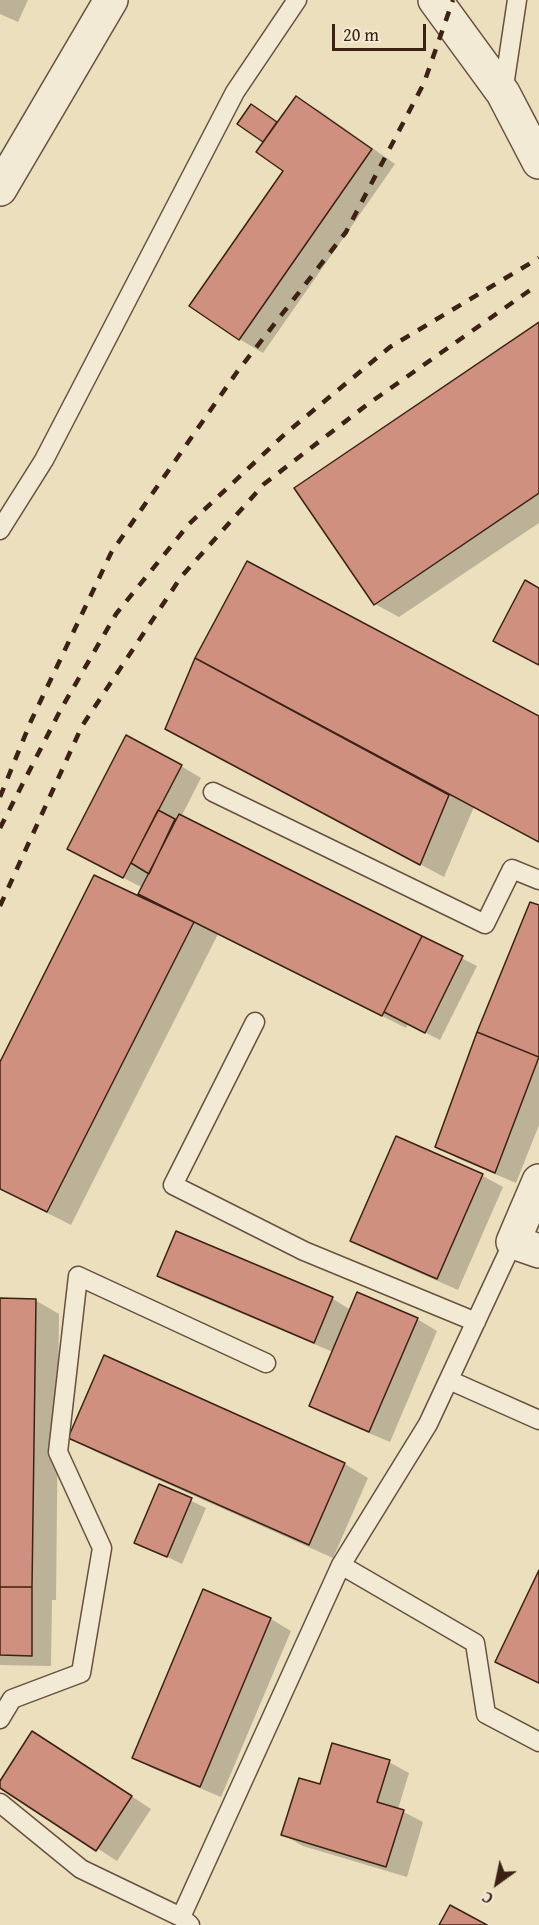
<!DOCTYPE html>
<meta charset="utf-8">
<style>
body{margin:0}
#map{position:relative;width:539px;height:1925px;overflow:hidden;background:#ebdfbe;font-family:"Gentium Book Plus",serif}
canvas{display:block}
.north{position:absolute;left:467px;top:1853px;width:60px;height:60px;-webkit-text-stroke:4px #f2ead5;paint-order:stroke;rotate:213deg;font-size:16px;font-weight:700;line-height:24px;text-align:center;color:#3b2213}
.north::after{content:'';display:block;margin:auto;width:21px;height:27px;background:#3b2213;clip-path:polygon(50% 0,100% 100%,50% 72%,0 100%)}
.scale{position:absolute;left:332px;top:24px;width:94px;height:27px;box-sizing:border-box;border:3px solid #3b2213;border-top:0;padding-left:8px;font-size:18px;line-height:21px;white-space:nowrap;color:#3b2213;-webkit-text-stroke:4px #f2ead5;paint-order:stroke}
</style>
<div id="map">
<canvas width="539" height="1925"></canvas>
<div class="north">С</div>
<div class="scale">20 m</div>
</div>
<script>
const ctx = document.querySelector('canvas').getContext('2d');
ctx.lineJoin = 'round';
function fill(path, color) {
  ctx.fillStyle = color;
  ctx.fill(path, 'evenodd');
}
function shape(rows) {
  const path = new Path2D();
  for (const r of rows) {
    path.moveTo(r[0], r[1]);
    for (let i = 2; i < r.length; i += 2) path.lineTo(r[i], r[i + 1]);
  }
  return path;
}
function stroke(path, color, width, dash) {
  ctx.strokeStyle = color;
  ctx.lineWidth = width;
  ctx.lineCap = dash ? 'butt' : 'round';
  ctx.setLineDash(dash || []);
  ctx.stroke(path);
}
const shadow = shape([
 [0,0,28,0,18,22,0,14],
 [296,98,320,111,395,164,263,353,239,339,285,171,265,142,239,124,259,110,278,123],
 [539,324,539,523,399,617,375,604],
 [248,563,539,718,539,842,474,807,444,877,191,742,197,659],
 [181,766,201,778,181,817,477,966,440,1040,408,1024,406,1028,218,934,71,1225,0,1189,0,1065,95,877,139,896,143,888,89,860],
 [539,907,539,1125,516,1183,457,1158,437,1146],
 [397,1138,483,1176,503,1187,458,1290,372,1252,352,1240],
 [177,1233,333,1299,351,1310,417,1319,437,1331,390,1442,331,1417,311,1405,333,1352,179,1287,159,1276],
 [0,1300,35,1300,59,1314,56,1600,52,1600,51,1666,0,1665],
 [105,1357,345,1464,368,1478,333,1558,94,1451,70,1437],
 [159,1486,206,1508,182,1564,136,1542],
 [539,1574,539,1684,497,1661],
 [204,1591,271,1619,291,1631,221,1797,154,1769,134,1758],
 [53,1745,151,1809,117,1861,0,1786,0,1784],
 [389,1762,409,1773,398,1809,423,1822,407,1877,303,1846,283,1835,321,1786]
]);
const building = shape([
 [296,96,372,149,239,340,189,306,283,171,256,152,296,96],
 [251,104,277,122,263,142,237,124,251,104],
 [539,322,539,493,374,605,294,488,539,322],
 [247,561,539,716,539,842,195,658,247,561],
 [525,580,539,588,539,665,493,641,525,580],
 [195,658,449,795,420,865,165,729,195,658],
 [126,735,182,765,123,878,67,849,126,735],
 [158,810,175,819,149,874,131,863,158,810],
 [179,814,422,936,382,1016,138,894,179,814],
 [94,875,194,922,47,1212,0,1189,0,1062,94,875],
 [530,902,539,905,539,1057,477,1032,530,902],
 [422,936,463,956,425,1033,384,1012,422,936],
 [477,1032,539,1057,495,1173,435,1147,477,1032],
 [396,1136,483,1174,437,1279,350,1241,396,1136],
 [176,1231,333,1297,314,1343,157,1276,176,1231],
 [357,1292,418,1318,369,1432,309,1406,357,1292],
 [0,1298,36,1299,32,1587,0,1587,0,1298],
 [104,1355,345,1463,309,1545,68,1438,104,1355],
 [159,1484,192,1498,167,1557,134,1543,159,1484],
 [539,1570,539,1683,495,1662,539,1570],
 [0,1587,32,1587,32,1656,0,1655,0,1587],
 [203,1589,271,1618,200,1787,132,1758,203,1589],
 [32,1731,132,1796,96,1851,0,1788,0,1781,32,1731],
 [332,1743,390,1760,377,1802,404,1810,386,1867,281,1835,299,1778,320,1784,332,1743],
 [450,1905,487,1925,439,1925,450,1905]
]);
const service = shape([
 [503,93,517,0],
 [0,530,44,460,235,92,297,0],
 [213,792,485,924,512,869,539,880],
 [255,1022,173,1185,304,1251,476,1322],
 [449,1380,539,1420],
 [341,1565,475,1643,486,1714,539,1742],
 [0,1719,12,1699,81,1673,102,1548,58,1452,78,1276,266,1363],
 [0,1803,81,1869,181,1917],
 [190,1925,181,1917,341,1565,428,1424,513,1242]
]);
const minor = shape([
 [0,189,111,0],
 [539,1181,513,1242,539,1251]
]);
const tertiary = shape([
 [435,0,503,93,539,162]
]);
const rail = shape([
 [0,797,31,721,111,553,237,372,346,232,424,83,453,0],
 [0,828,61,709,116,614,189,524,286,433,390,347,539,258],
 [0,906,82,726,181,577,264,484,368,404,536,286]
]);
fill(shadow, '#0003');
fill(building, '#d09080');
stroke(building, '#3b2213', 1.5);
stroke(service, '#67513e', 21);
stroke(minor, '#67513e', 36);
stroke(tertiary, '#67513e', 36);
stroke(service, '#f2ead5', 18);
stroke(minor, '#f2ead5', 33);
stroke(tertiary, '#f2ead5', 33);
stroke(rail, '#3b2213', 4.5, [10, 10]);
</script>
